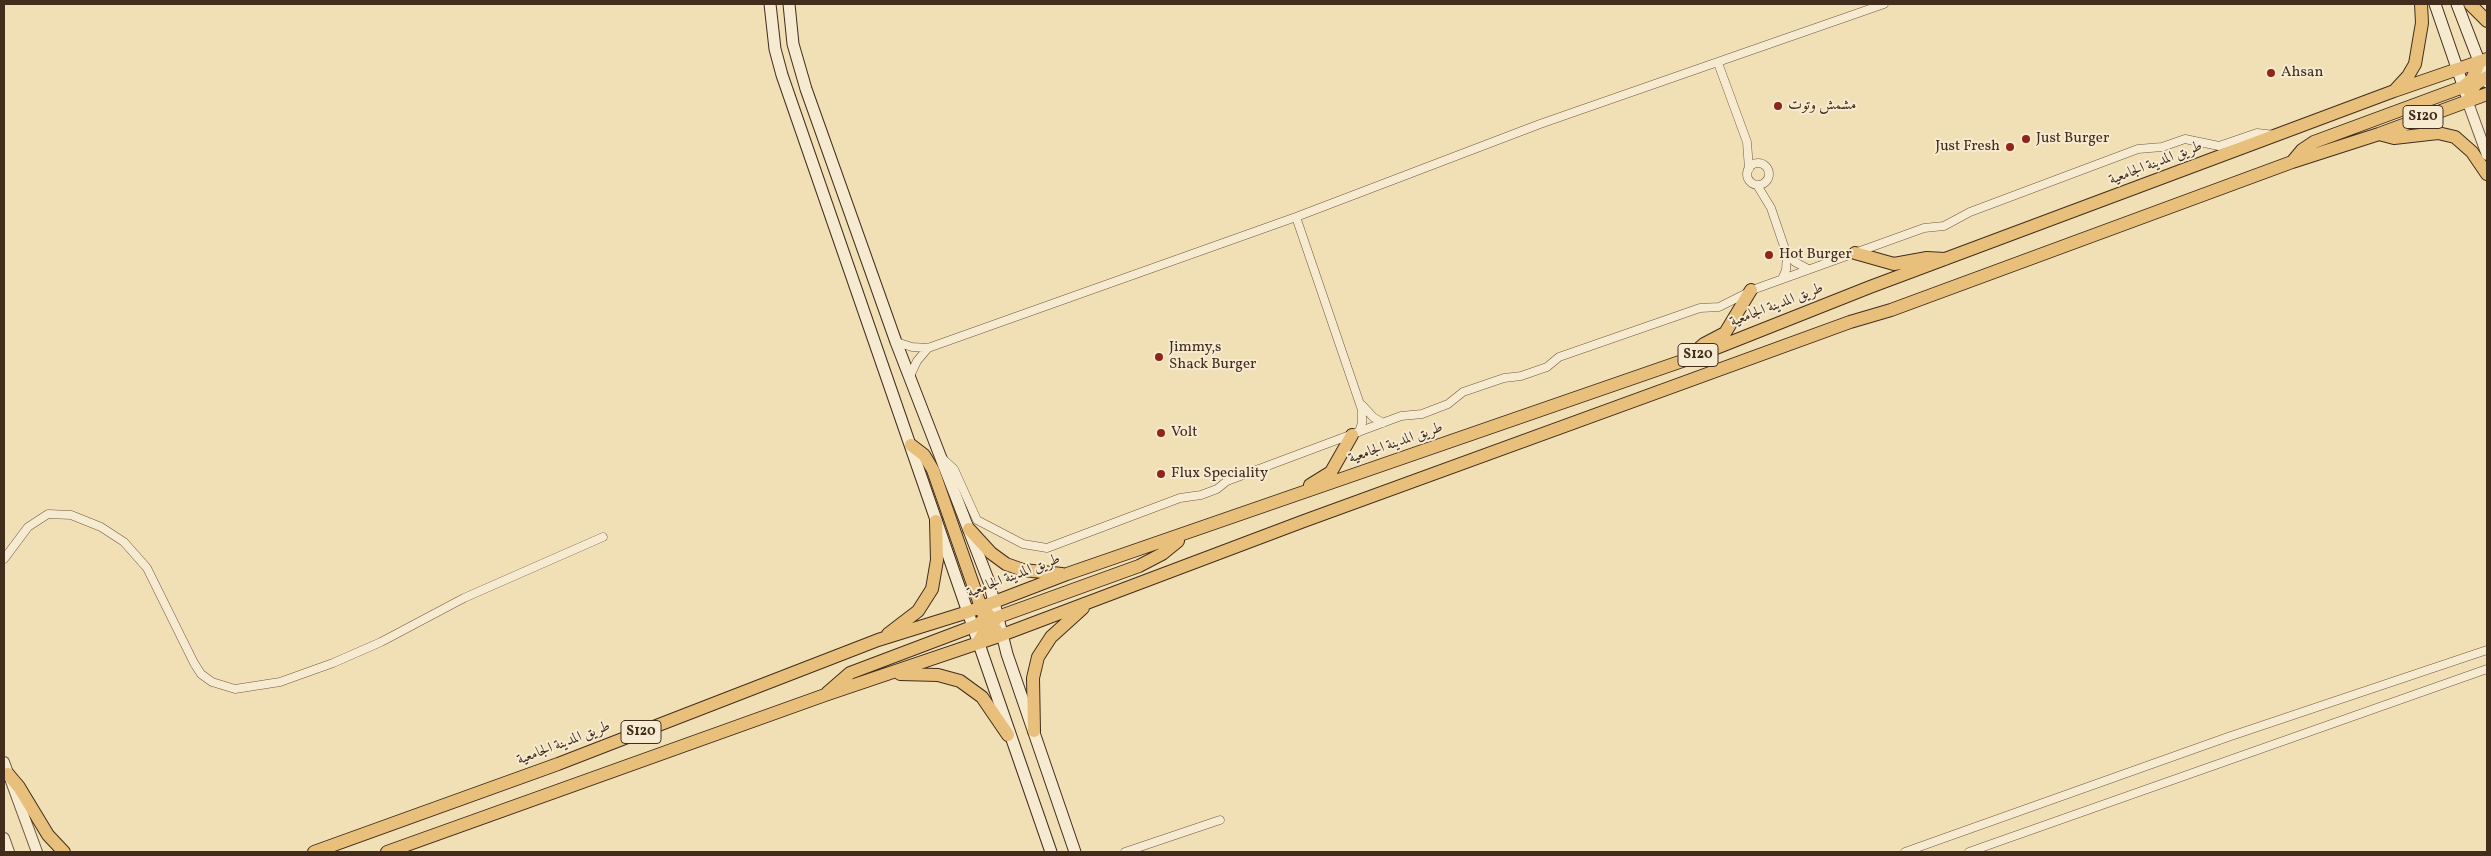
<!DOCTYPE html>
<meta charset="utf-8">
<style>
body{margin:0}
#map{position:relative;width:2491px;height:856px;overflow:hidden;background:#f1dfb6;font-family:Vollkorn,serif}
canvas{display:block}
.frame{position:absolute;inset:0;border:5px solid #422d1d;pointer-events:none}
</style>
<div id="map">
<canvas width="2491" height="856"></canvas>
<div class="frame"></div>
</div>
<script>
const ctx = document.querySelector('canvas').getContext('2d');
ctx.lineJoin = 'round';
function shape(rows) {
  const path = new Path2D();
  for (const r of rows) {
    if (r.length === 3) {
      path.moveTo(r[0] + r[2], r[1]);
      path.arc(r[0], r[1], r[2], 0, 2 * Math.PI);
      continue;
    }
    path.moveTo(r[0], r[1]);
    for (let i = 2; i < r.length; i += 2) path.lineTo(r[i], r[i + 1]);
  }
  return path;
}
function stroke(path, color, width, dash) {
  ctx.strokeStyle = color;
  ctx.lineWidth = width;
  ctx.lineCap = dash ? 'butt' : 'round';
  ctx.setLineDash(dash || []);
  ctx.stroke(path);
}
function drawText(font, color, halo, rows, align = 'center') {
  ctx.font = font + ' Vollkorn,Amiri,serif';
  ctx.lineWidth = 4;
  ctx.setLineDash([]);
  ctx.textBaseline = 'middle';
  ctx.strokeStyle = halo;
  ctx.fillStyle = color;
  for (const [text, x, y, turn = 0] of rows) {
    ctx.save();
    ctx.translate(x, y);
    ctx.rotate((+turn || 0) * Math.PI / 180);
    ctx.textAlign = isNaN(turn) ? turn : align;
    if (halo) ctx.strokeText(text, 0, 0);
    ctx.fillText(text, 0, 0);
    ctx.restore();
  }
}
const minor = shape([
 [1718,63,1747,142,1749,169],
 [1758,174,11],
 [1757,185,1771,208,1787,255,1786,270,1782,279],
 [1296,217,1362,410,1362,423,1359,432],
 [1787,252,1795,262,1808,269],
 [896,342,912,347,928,348,1296,217,1540,124,1884,4],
 [910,376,917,361,928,348],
 [1362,405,1373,417,1383,423],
 [943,459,954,469,977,520,1023,544,1047,548,1180,498,1201,495,1217,489,1227,481,1401,416,1422,414,1448,404,1463,392,1504,378,1521,376,1547,367,1559,357,1700,308,1719,307,1755,289,1924,228,1944,226,1970,212,2138,149,2162,147,2185,139,2219,146,2257,133,2275,135],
 [4,559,28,527,48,514,71,515,101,527,124,542,147,568,194,663,201,674,212,682,235,689,280,682,333,663,381,642,464,598,603,537],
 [1125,852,1220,820],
 [1905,852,2228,737,2487,650],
 [1969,852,2487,669]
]);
const tertiary = shape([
 [2467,100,2487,155],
 [4,762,37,852],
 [4,838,9,852]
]);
const secondary = shape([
 [770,4,775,49,782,75,1051,852],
 [789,4,793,44,806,89,896,342,989,582,1007,654,1075,852],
 [2435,4,2466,94],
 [2457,4,2487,82]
]);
const primary = shape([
 [2470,4,2487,21],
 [2396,89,2408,76,2415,64,2422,23,2421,4],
 [2470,93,2476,84,2487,77],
 [2379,134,2394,138,2438,133,2455,137,2472,152,2487,174],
 [2292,162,2302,150,2314,142,2463,87,2472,79,2480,61],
 [1855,253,1894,264,1927,258,1945,259],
 [1696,351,1704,344,1725,333,1751,290],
 [911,445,924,455,933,470,983,613,996,630],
 [1310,485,1331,472,1352,435],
 [969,529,991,553,1006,564,1023,570,1062,574],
 [888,634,918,611,932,589,937,560,936,521],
 [978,643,986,628,998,617,1139,566,1162,554,1178,541],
 [900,674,938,675,960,681,982,697,1008,735],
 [827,693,850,673,977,625,989,615],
 [1034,731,1033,678,1038,657,1051,637,1083,608],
 [8,774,19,787,48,835,64,852],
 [314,852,558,764,878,640,968,612,1067,574,1691,358,1870,287,2394,91,2487,59],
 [387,852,825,695,1002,635,1304,521,1850,322,1891,310,2292,162,2379,134,2487,94]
]);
const markers = [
 [2271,73,5,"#8f2418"],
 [1778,106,5,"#8f2418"],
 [2026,139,5,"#8f2418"],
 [2010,147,5,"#8f2418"],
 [1769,255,5,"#8f2418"],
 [1159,357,5,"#8f2418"],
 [1161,433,5,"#8f2418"],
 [1161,474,5,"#8f2418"]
];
const shields = [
 [2423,117,40],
 [1698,355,40],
 [641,732,40]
];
const shieldNames = [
 ["S120",2423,117],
 ["S120",1698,355],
 ["S120",641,732]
];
const poiNames = [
 ["Ahsan",2281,73],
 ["مشمش وتوت",1788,106],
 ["Just Burger",2036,139],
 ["Just Fresh",2000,147,"right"],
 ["Hot Burger",1779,255],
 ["Jimmy,s",1169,348],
 ["Shack Burger",1169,365],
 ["Volt",1171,433],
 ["Flux Speciality",1171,474]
];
const streetNames = [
 ["طريق المدينة الجامعية",2156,164,-21],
 ["طريق المدينة الجامعية",1777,306,-21],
 ["طريق المدينة الجامعية",1396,444,-19],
 ["طريق المدينة الجامعية",1014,577,-21],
 ["طريق المدينة الجامعية",564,744,-21]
];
stroke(minor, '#6e5a43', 9);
stroke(tertiary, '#6e5a43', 12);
stroke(secondary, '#422d1d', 13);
stroke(primary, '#422d1d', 14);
stroke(minor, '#f6ead0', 8);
stroke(tertiary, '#f6ead0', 10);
stroke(secondary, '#f6ead0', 11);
stroke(primary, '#e8c07b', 12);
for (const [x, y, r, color] of markers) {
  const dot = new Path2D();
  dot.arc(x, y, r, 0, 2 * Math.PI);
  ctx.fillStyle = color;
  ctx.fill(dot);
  stroke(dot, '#f6ead0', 2);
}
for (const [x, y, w] of shields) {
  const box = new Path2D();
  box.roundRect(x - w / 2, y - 11.5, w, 23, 4);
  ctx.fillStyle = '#f6ead0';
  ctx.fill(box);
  stroke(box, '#422d1d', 1);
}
drawText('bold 14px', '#422d1d', null, shieldNames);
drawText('15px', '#422d1d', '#f6ead0', poiNames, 'left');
drawText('15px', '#422d1d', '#f6ead0', streetNames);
</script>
